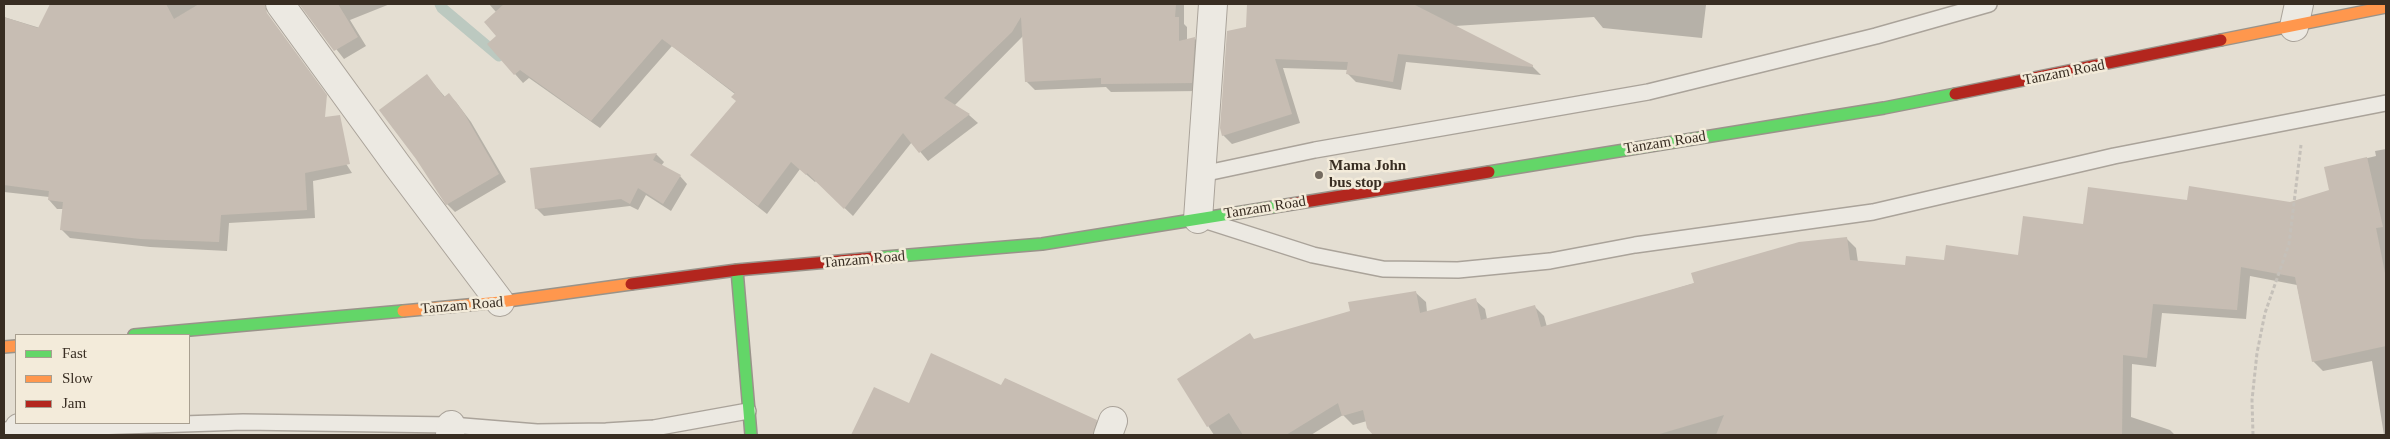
<!DOCTYPE html>
<style>
body{margin:0}
#map{position:relative;width:2390px;height:439px;overflow:hidden;background:#e4ded2;font-family:Georgia,serif}
canvas{display:block}
.frame{position:absolute;inset:0;border:5px solid #382d22;pointer-events:none}
.legend{position:absolute;left:15px;top:334px;width:175px;height:90px;box-sizing:border-box;background:#f3ebda;border:1px solid #a89f90;margin:0;padding:6px 9px;list-style:none;font-size:15px;color:#382d22}
.legend li{display:flex;align-items:center;gap:10px;height:25px}
.legend b{width:25px;border:1px solid #a89f90}
</style>
<div id="map">
<canvas width="2390" height="439"></canvas>
<div class="frame"></div>
<ul class="legend">
<li><b style="height:6px;background:#63d668"></b>Fast</li>
<li><b style="height:6px;background:#ff974d"></b>Slow</li>
<li><b style="height:6px;background:#b3261e"></b>Jam</li>
</ul>
</div>
<script>
const ctx = document.querySelector('canvas').getContext('2d');
ctx.lineJoin = 'round';
function fill(path, color) {
  ctx.fillStyle = color;
  ctx.fill(path, 'evenodd');
}
function shape(rows) {
  const path = new Path2D();
  for (const r of rows) {
    path.moveTo(r[0], r[1]);
    for (let i = 2; i < r.length; i += 2) path.lineTo(r[i], r[i + 1]);
  }
  return path;
}
function stroke(path, color, width, dash) {
  ctx.strokeStyle = color;
  ctx.lineWidth = width;
  ctx.lineCap = dash ? 'butt' : 'round';
  ctx.setLineDash(dash || []);
  ctx.stroke(path);
}
function drawText(font, color, halo, rows, align = 'center') {
  ctx.font = font + ' Georgia,serif';
  ctx.lineWidth = 5;
  ctx.setLineDash([]);
  ctx.textBaseline = 'middle';
  ctx.strokeStyle = halo;
  ctx.fillStyle = color;
  for (const [text, x, y, turn = 0] of rows) {
    ctx.save();
    ctx.translate(x, y);
    ctx.rotate((+turn || 0) * Math.PI / 180);
    ctx.textAlign = isNaN(turn) ? turn : align;
    if (halo) ctx.strokeText(text, 0, 0);
    ctx.fillText(text, 0, 0);
    ctx.restore();
  }
}
const shadow = shape([
 [51,4,244,4,352,173,313,181,315,218,229,223,227,251,150,247,70,238,61,229,64,209,57,209,49,200,49,197,4,192,4,17,40,28],
 [301,4,390,4,350,20,366,46,344,59],
 [489,4,1184,4,1184,24,1187,27,1187,40,1195,39,1203,47,1200,91,1111,92,1106,87,1035,90,1026,81,1023,36,954,106,969,115,978,123,928,161,912,142,853,216,816,181,815,182,800,169,767,214,692,155,738,101,735,94,672,46,600,128,529,78,523,83,515,74,498,36,496,12],
 [1261,4,1727,4,1706,5,1702,38,1603,28,1594,17,1455,26,1532,66,1541,75,1406,62,1401,90,1356,82,1347,73,1348,70,1283,68,1300,123,1232,144,1223,135,1259,25],
 [427,76,445,97,449,95,456,102,471,122,506,182,455,212,447,204],
 [2386,149,2386,435,2384,435,2372,361,2323,371,2313,361,2297,285,2250,276,2246,319,2162,313,2156,367,2132,364,2131,417,2170,430,2175,435,1908,435,1912,350,1884,435,1375,435,1368,427,1367,421,1353,425,1343,415,1311,435,1214,435,1178,379,1255,340,1416,293,1426,302,1427,312,1475,300,1485,309,1487,319,1534,306,1544,316,1547,327,1846,238,1856,248,1858,262,1906,267,2019,256,2084,225,2188,201,2290,203,2331,191,2326,168,2376,156,2375,151],
 [656,154,664,162,661,166,680,176,687,184,671,211,646,195,638,210,630,206,544,216,536,208],
 [1006,379,1096,421,1107,432,1107,435,853,435,874,389,909,404,1002,387]
]);
const stream = shape([
 [440,4,442,8,499,56]
]);
const building = shape([
 [50,4,166,4,174,19,199,4,265,4,267,13,327,95,325,117,340,115,350,164,305,173,307,210,221,215,219,242,141,239,60,230,63,202,48,200,49,191,4,185,4,17,38,28],
 [299,4,338,4,358,37,334,51],
 [504,4,1176,4,1175,17,1179,17,1179,41,1195,37,1192,83,1101,84,1101,78,1025,82,1021,17,1012,32,944,98,970,114,919,153,903,133,844,209,807,173,806,175,791,162,758,206,690,155,736,101,731,97,735,93,662,39,591,121,520,70,514,75,487,44,496,36,484,22],
 [1247,4,1413,4,1533,65,1533,67,1398,54,1393,82,1346,74,1348,62,1275,59,1292,114,1222,136,1220,128,1227,31,1246,27],
 [427,74,444,97,449,93,464,113,499,174,446,205,416,159,379,110],
 [657,153,653,160,681,175,663,204,638,188,630,204,621,199,535,209,530,168],
 [2367,157,2383,227,2376,228,2386,278,2386,346,2312,362,2295,277,2241,267,2237,310,2153,304,2147,358,2123,355,2122,435,1716,435,1724,415,1656,435,1373,435,1367,428,1363,410,1342,416,1338,403,1286,435,1243,435,1229,413,1207,427,1177,379,1250,333,1254,339,1350,311,1348,302,1416,291,1420,313,1476,298,1481,320,1535,305,1541,327,1694,283,1691,273,1799,242,1847,237,1850,260,1905,265,1906,256,1944,260,1946,245,2018,255,2023,216,2083,224,2088,187,2187,200,2189,186,2290,202,2329,190,2324,167],
 [931,353,1001,385,1005,378,1097,420,1093,435,851,435,874,387,909,403]
]);
const path = shape([
 [2253,435,2252,400,2257,353,2265,313,2289,244,2301,145]
]);
const lane = shape([
 [1202,174,1315,150,1648,92,1876,36,1989,4],
 [1210,222,1313,255,1383,269,1458,270,1550,261,1635,245,1873,212,2114,156,2386,103],
 [4,430,243,422,451,425,537,432,606,431,654,428,748,411]
]);
const street = shape([
 [280,4,397,165,500,302],
 [2294,27,2299,4],
 [1198,219,1213,4],
 [19,428,21,435],
 [450,435,451,425],
 [1108,435,1113,421]
]);
const fast = shape([
 [1489,172,1884,108,1955,94],
 [873,258,1042,244,1286,205],
 [737,270,751,435],
 [134,335,403,311]
]);
const slow = shape([
 [2221,40,2386,7],
 [403,311,500,302,631,284],
 [4,347,16,346]
]);
const jam = shape([
 [1955,94,2221,40],
 [1286,205,1489,172],
 [631,284,737,270,873,258]
]);
const markers = [
 [1319,175,5,"#746b60"]
];
const streetNames = [
 ["Tanzam Road",2064,73,-11],
 ["Tanzam Road",1665,143,-9],
 ["Tanzam Road",1265,208,-9],
 ["Tanzam Road",864,260,-5],
 ["Tanzam Road",462,306,-5]
];
const poiNames = [
 ["Mama John",1329,166],
 ["bus stop",1329,183]
];
fill(shadow, '#0003');
stroke(stream, '#bcc9c0', 11);
fill(building, '#c7bdb3');
stroke(lane, '#aaa39a', 18);
stroke(street, '#aaa39a', 30);
stroke(fast, '#99938a', 14);
stroke(slow, '#99938a', 14);
stroke(jam, '#99938a', 14);
stroke(path, '#c5c0b9', 3, [4, 2.5]);
stroke(lane, '#ece9e2', 15);
stroke(street, '#ece9e2', 28);
stroke(fast, '#63d668', 11);
stroke(slow, '#ff974d', 11);
stroke(jam, '#b3261e', 11);
for (const [x, y, r, color] of markers) {
  const dot = new Path2D();
  dot.arc(x, y, r, 0, 2 * Math.PI);
  ctx.fillStyle = color;
  ctx.fill(dot);
  stroke(dot, '#f3ebda', 2);
}
drawText('15px', '#382d22', '#f3ebda', streetNames);
drawText('bold 15px', '#382d22', '#f3ebda', poiNames, 'left');
</script>
